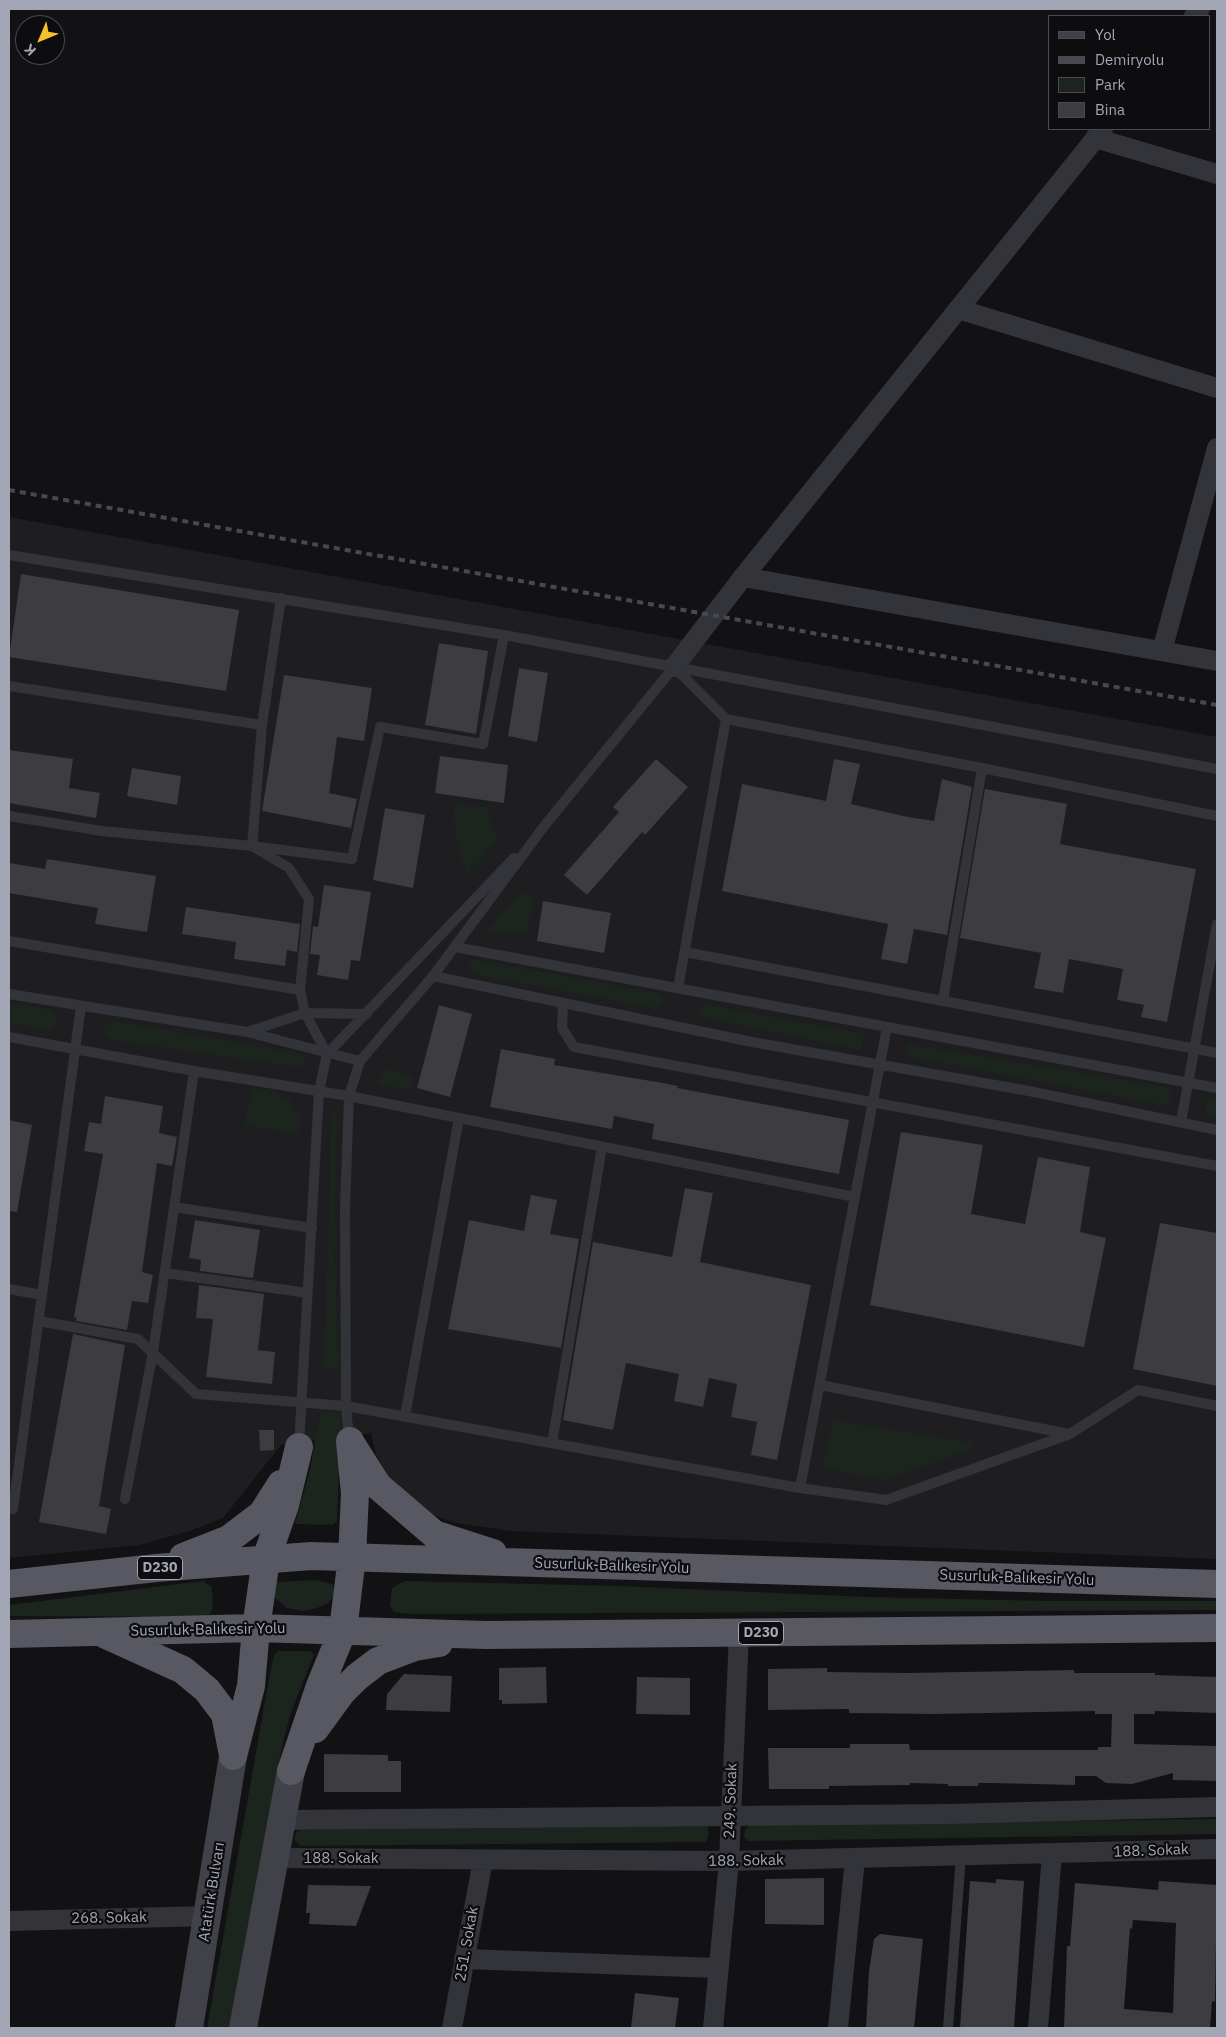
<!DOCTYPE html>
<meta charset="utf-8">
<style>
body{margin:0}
#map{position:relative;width:1226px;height:2037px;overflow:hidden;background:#121214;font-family:"IBM Plex Sans",sans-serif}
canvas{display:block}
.frame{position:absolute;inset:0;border:10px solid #a3a7b5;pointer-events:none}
.legend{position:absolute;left:1048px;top:15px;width:162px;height:115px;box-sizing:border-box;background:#0d0d0f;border:1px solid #494b51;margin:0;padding:6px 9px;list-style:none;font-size:15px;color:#a3a7b5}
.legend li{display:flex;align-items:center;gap:10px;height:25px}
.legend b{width:25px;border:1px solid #494b51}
.north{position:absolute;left:15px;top:15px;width:50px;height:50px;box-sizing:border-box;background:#0d0d0f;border:1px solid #494b51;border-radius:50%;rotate:225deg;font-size:14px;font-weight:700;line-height:20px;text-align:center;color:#a3a7b5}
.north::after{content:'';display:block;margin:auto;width:18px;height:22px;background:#f4c12a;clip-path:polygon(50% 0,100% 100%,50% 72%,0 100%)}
</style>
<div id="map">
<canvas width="1226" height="2037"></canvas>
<div class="frame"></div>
<ul class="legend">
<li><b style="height:6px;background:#414249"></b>Yol</li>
<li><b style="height:6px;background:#484950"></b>Demiryolu</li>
<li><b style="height:14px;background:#1c241e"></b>Park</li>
<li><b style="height:14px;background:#3c3c41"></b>Bina</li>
</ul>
<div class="north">K</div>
</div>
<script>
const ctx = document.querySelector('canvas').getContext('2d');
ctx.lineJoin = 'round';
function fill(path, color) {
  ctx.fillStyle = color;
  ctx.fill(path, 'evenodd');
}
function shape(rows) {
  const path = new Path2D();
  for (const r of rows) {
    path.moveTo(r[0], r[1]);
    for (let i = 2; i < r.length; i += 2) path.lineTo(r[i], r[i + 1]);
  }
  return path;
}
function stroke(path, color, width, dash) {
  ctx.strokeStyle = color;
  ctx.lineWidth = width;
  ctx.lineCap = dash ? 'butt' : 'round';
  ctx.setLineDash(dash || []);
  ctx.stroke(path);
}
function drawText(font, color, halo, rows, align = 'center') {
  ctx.font = font + ' "IBM Plex Sans",sans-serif';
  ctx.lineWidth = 4.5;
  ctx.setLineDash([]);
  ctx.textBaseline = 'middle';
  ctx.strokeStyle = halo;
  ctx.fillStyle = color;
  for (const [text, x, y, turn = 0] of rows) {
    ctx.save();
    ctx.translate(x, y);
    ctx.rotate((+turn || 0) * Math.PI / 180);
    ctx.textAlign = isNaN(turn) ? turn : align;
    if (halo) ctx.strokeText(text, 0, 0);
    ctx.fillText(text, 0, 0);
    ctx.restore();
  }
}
const built = shape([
 [9,517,1217,737,1217,1559,511,1531,456,1523,425,1512,389,1479,376,1454,371,1433,281,1445,223,1518,190,1531,139,1545,9,1558]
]);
const green = shape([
 [454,804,486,807,497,840,467,875,455,834],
 [524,893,530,895,534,901,527,933,490,932,489,929,519,895],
 [477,960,653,992,660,995,663,1001,661,1006,652,1008,473,974,469,966,471,961],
 [9,1003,54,1010,57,1022,50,1030,9,1023],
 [705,1004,864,1034,861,1050,704,1018,700,1012,700,1007],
 [115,1021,299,1053,305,1058,303,1065,296,1067,112,1040,106,1036,103,1029,108,1022],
 [908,1044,1166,1087,1172,1096,1169,1102,1163,1105,906,1056],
 [386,1069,413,1076,410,1090,377,1084],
 [251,1089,273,1091,290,1100,299,1114,299,1135,244,1125],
 [1208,1097,1217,1099,1217,1116,1205,1114],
 [334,1111,337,1114,335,1261,339,1370,324,1368,331,1117],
 [320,1412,341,1413,337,1521,332,1525,295,1524,310,1470],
 [833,1420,974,1443,970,1450,885,1480,821,1468],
 [316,1580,332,1584,335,1590,333,1597,326,1604,317,1608,304,1611,287,1608,270,1594,276,1582],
 [203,1581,211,1586,213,1597,212,1610,208,1617,9,1616,9,1605],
 [405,1581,619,1586,868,1597,1048,1601,1217,1601,1217,1610,410,1614,394,1612,390,1605,392,1588],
 [278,1651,311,1651,314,1655,291,1712,281,1751,231,2028,207,2028,271,1668,274,1656],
 [1217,1819,1217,1834,748,1841,744,1837,745,1830,749,1825],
 [707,1825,709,1834,706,1842,301,1846,294,1840,296,1832,302,1830]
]);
const building = shape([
 [21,574,239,610,226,691,9,657],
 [439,643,488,651,476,734,425,725],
 [519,668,548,673,537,742,508,736],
 [284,675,372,688,364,741,337,737,333,766,329,793,357,799,351,828,262,811],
 [9,750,73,759,69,788,100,793,96,818,9,803],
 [440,756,508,765,504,803,435,793],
 [656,759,688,787,645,835,642,832,587,895,564,875,619,812,613,807],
 [834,759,860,764,851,804,908,817,934,821,942,779,972,787,947,935,914,929,907,964,881,959,888,924,722,891,742,784,826,801],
 [132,768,181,776,177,805,127,796],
 [985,789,1067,804,1060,844,1196,869,1167,1022,1141,1017,1144,1005,1117,1000,1123,969,1069,959,1063,993,1034,988,1041,953,960,938],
 [385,808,425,815,413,888,373,880],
 [47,859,156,876,147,932,95,924,98,908,9,893,9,863,45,869],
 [324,885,371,892,360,961,351,960,348,980,317,975,320,955,310,954,313,926,318,927],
 [543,901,611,913,604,953,537,941],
 [186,907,300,924,297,952,287,950,285,966,234,959,236,942,182,934],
 [439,1005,472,1014,450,1097,417,1088],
 [501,1049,555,1059,554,1065,657,1082,678,1086,677,1088,849,1120,839,1174,652,1139,654,1124,614,1116,612,1129,490,1107],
 [105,1096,163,1106,159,1133,177,1137,172,1166,157,1163,142,1272,153,1275,148,1303,132,1301,127,1330,76,1321,77,1318,74,1317,103,1154,84,1151,89,1122,101,1124],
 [9,1120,32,1125,17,1212,9,1211],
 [901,1132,983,1145,971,1214,1025,1224,1038,1157,1090,1167,1080,1232,1106,1238,1084,1347,870,1305],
 [685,1188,713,1193,700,1262,811,1285,777,1460,751,1455,757,1422,731,1417,737,1384,709,1378,703,1407,674,1401,679,1374,626,1363,613,1430,563,1420,593,1242,672,1257],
 [531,1195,557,1200,550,1234,579,1239,561,1348,448,1329,469,1220,524,1231],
 [195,1220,260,1230,253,1278,200,1271,201,1260,189,1258],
 [1160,1223,1217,1233,1217,1386,1133,1369],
 [199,1285,264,1294,258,1350,275,1352,272,1384,206,1377,213,1319,196,1318],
 [73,1334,125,1345,99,1506,111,1509,106,1534,39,1522],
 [259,1430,274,1430,274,1450,260,1451],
 [546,1667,547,1703,502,1704,502,1700,499,1700,499,1668],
 [827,1668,827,1672,908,1673,1074,1670,1074,1673,1155,1673,1155,1675,1217,1677,1217,1713,1155,1711,1155,1714,1134,1714,1134,1744,1217,1746,1217,1781,1173,1780,1173,1773,1132,1784,1106,1783,1096,1776,1075,1776,1075,1785,992,1783,978,1783,978,1786,948,1786,948,1784,910,1783,910,1785,829,1786,829,1789,769,1789,768,1748,850,1748,850,1744,909,1744,910,1750,1098,1750,1098,1747,1111,1747,1112,1714,1095,1714,1095,1711,935,1714,849,1713,849,1709,768,1710,768,1669],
 [404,1674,452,1676,450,1712,386,1710,387,1694],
 [637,1677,690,1678,690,1715,636,1714],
 [324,1754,388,1755,388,1761,401,1761,401,1792,324,1792],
 [824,1878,824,1925,765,1924,765,1879],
 [996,1879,1024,1881,1014,2028,960,2028,970,1881,996,1883],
 [1159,1881,1217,1885,1215,2002,1212,2001,1210,2028,1064,2028,1067,1946,1070,1946,1075,1883,1158,1890],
 [1133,1920,1176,1923,1173,2013,1124,2009,1130,1928,1132,1929],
 [308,1885,371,1886,356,1926,309,1924,310,1913,306,1913],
 [880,1934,923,1939,914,2028,866,2028,869,1971,874,1939],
 [635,1993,679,1998,675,2028,631,2028]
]);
const service = shape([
 [9,555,504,635,1217,769],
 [281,598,262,725,252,846,289,868,309,899,300,990,305,1013,327,1054],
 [9,686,262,725],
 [9,816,102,831,252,846,352,859,380,727,483,744,504,635],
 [9,941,300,990],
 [455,947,1217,1088],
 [685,952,1217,1053],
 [433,976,752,1042,1029,1091,1217,1130],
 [678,988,726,719],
 [9,994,247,1032,360,1061],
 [943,1001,982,768],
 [563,1004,562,1028,574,1047,1217,1166],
 [247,1032,305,1013,367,1014],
 [9,1037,194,1071,349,1096,855,1197],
 [1181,1122,1217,924],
 [174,1207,312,1228],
 [165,1273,308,1293],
 [9,1289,42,1295],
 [39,1321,138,1339,196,1394,346,1406,800,1488,886,1500,1070,1434,1138,1390,1217,1406],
 [820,1385,1069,1434],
 [405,1416,459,1118],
 [349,1440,346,1406,345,1208,349,1096,360,1061,433,976,545,825,674,667,726,719,982,768,1217,816],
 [552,1443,602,1147],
 [299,1445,319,1091,327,1054,514,858],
 [800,1488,887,1027],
 [125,1499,153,1352,194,1071],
 [9,1509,13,1509,81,1006],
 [948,2028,961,1856]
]);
const minor = shape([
 [1194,16,1200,9],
 [1095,138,1217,174],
 [958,309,1217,388],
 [743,577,1217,661],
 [1162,651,1217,448],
 [674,667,743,577,1103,129],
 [283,1820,949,1814,1217,1807],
 [274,1858,729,1861,1217,1849],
 [9,1921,209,1916],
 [464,1959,718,1968],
 [452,2028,483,1860],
 [713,2028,729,1861,739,1634],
 [838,2028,855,1859],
 [1038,2028,1052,1854]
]);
const secondary = shape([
 [189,2028,233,1756],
 [243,2028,291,1771]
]);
const trunk = shape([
 [352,1445,378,1486,434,1534,493,1553],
 [183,1557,229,1539,262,1514,281,1484],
 [9,1584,156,1568,311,1556,1217,1584],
 [9,1634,256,1628,486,1635,1217,1628],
 [104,1634,183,1670,207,1690,225,1714,232,1750],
 [315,1729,342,1692,357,1677,378,1661,415,1647,439,1643],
 [233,1756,251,1686,256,1628,266,1559,285,1505,299,1447],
 [291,1771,320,1686,343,1630,352,1557,355,1494,350,1441]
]);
const rail = shape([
 [9,490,1217,705]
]);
const shields = [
 [160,1568,45],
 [761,1633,45]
];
const shieldNames = [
 ["D230",160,1568],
 ["D230",761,1633]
];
const streetNames = [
 ["Susurluk-Balıkesir Yolu",612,1566,2],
 ["Susurluk-Balıkesir Yolu",1017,1578,2],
 ["Susurluk-Balıkesir Yolu",208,1630,-1],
 ["249. Sokak",731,1801,-88],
 ["188. Sokak",1151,1851,-2],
 ["188. Sokak",341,1859],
 ["188. Sokak",746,1861,-1],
 ["Atatürk Bulvarı",212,1892,-81],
 ["268. Sokak",109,1918,-1],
 ["251. Sokak",467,1944,-80]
];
fill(built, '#1e1e21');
fill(green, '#1c241e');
fill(building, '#3c3c41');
stroke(service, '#333439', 10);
stroke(minor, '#333439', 20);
stroke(secondary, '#414249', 28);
stroke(trunk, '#575861', 28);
stroke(rail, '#484950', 4, [6, 5]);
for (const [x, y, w] of shields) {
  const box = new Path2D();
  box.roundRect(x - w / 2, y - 11.5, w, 23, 4);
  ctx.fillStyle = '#0d0d0f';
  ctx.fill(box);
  stroke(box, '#a3a7b5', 1);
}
drawText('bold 14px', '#a3a7b5', null, shieldNames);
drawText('15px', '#a3a7b5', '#0d0d0f', streetNames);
</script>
